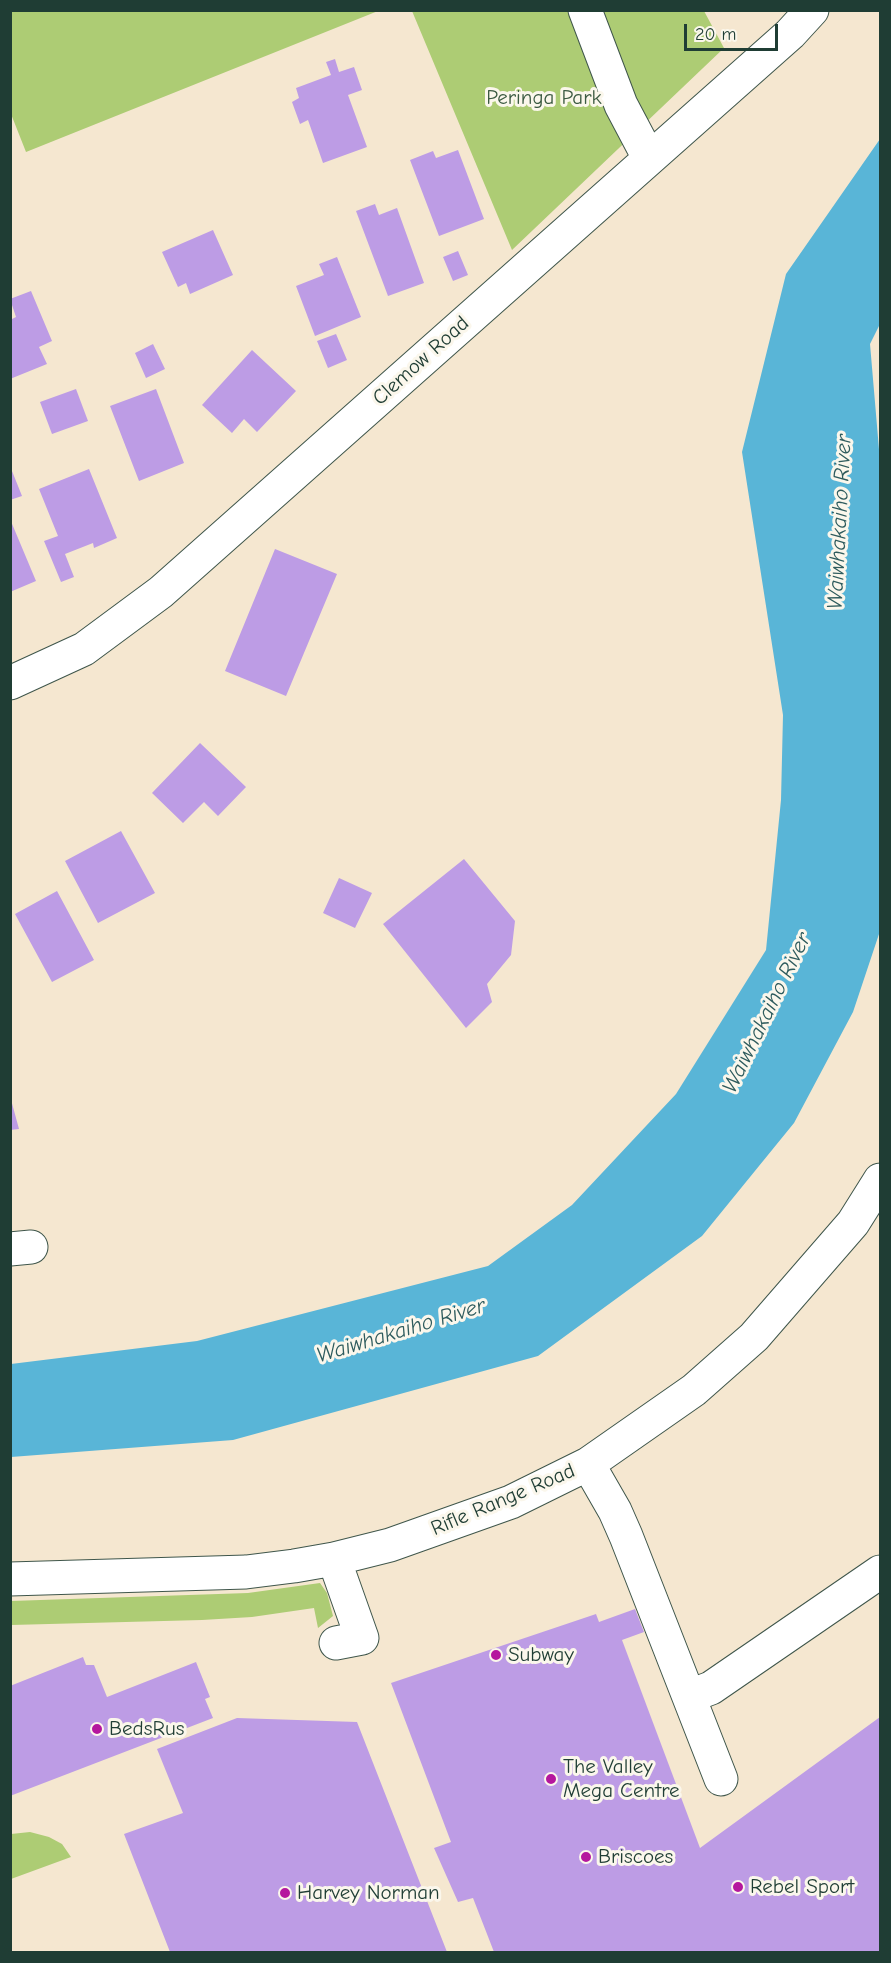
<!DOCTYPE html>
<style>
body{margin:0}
#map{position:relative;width:891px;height:1963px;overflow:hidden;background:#f5e7d0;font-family:"Comic Neue",sans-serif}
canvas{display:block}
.frame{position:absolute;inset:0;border:12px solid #1f3d34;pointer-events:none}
.scale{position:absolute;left:684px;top:24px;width:94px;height:27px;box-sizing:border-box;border:3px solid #1f3d34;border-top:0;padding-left:8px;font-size:18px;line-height:21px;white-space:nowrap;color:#1f3d34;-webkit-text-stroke:4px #fbf7ec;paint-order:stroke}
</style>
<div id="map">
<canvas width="891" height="1963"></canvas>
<div class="frame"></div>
<div class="scale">20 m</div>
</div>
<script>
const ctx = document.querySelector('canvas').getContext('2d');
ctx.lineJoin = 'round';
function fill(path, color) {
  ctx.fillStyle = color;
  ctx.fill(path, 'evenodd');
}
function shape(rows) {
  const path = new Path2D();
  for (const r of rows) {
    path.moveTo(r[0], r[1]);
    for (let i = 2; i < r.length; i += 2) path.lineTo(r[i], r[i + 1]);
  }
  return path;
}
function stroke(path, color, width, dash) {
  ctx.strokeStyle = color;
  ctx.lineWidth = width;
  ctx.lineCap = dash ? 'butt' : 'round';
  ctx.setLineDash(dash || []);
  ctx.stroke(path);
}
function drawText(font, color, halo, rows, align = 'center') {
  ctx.font = font + ' "Comic Neue",sans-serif';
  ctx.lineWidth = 6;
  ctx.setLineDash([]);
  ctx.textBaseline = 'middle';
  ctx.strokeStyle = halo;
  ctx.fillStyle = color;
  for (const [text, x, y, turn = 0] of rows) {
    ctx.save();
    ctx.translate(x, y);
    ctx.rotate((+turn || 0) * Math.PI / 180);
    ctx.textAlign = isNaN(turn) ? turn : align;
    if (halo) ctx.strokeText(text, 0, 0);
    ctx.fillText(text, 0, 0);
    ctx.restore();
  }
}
const green = shape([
 [10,11,11,10,378,11,26,152,11,114],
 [412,11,704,11,724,48,512,250],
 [320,1583,327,1593,333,1616,318,1628,314,1608,252,1617,202,1620,11,1625,11,1601,248,1593],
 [30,1832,49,1837,62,1844,71,1857,11,1879,11,1834]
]);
const water = shape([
 [880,139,880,324,870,344,880,461,880,931,853,1012,794,1123,702,1236,538,1356,233,1440,11,1457,11,1364,197,1341,488,1266,572,1205,676,1094,766,950,781,800,783,715,742,452,786,274]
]);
const building = shape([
 [335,59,339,72,354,67,362,90,348,95,367,147,323,163,308,120,300,124,292,102,299,98,296,88,331,75,326,62],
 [458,150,484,219,439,236,410,160,433,151,436,158],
 [375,204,379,215,397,208,424,283,388,296,356,211],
 [213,230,233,275,190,294,186,283,178,287,162,252],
 [458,251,468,275,453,281,443,257],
 [337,257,361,317,315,336,296,286,324,275,319,264],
 [31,291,52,341,39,347,47,364,10,379,10,320,16,317,10,299],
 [336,334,347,360,328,368,317,341],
 [153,344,165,369,146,378,135,353],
 [252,350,296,391,257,432,244,419,232,433,202,405],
 [76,389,88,421,52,434,40,402],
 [156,389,184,463,139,481,110,406],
 [10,466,22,496,10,500],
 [89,469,117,538,94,548,93,543,65,554,74,577,61,582,44,541,58,536,39,489],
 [10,519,36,581,10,592],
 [275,549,337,574,286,696,225,671],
 [200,743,246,787,218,816,204,802,183,823,152,793],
 [121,831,155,893,98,923,65,861],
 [464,859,515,921,511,955,487,984,492,1002,466,1028,383,924],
 [339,878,372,893,355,928,323,913],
 [57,891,94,960,52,982,15,914],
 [10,1096,19,1129,10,1130],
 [635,1609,644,1632,622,1640,700,1848,880,1717,880,1952,494,1952,473,1898,458,1902,434,1848,451,1842,391,1683,596,1614,599,1622],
 [83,1657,86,1665,94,1665,107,1697,196,1662,210,1697,205,1699,213,1718,10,1796,10,1686],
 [237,1718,357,1722,447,1952,170,1952,124,1834,183,1813,157,1749]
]);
const minor = shape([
 [585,10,621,105,649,158],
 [10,683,84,649,161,592,790,34,812,10],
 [10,1249,31,1247],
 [588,1464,615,1511,626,1536,721,1779],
 [334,1559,362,1638,336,1643],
 [10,1579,246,1572,294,1566,334,1559,390,1545,511,1502,588,1464,694,1390,754,1337,853,1223,880,1180],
 [690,1696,711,1688,880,1572]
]);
const markers = [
 [496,1655,6,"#b5179e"],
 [97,1729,6,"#b5179e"],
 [551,1779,6,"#b5179e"],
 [586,1857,6,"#b5179e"],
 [738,1887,6,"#b5179e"],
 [285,1893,6,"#b5179e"]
];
const parkNames = [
 ["Peringa Park",544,98]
];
const streetNames = [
 ["Clemow Road",421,361,-42],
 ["Rifle Range Road",503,1500,-23]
];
const poiNames = [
 ["Subway",508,1655],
 ["BedsRus",109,1729],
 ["The Valley",563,1767],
 ["Mega Centre",563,1791],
 ["Briscoes",598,1857],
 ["Rebel Sport",750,1887],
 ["Harvey Norman",297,1893]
];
const waterNames = [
 ["Waiwhakaiho River",840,522,-87],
 ["Waiwhakaiho River",767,1013,-64],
 ["Waiwhakaiho River",401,1331,-17]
];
fill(green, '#adcc74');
fill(water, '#59b5d7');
fill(building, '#bd9ce5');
stroke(minor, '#3f564b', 35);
stroke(minor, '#fff', 33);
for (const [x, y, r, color] of markers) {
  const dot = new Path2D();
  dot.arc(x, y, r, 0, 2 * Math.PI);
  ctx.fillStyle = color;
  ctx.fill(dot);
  stroke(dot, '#fbf7ec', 2);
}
drawText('21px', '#3b5a41', '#fbf7ec', parkNames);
drawText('21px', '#1f3d34', '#fbf7ec', streetNames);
drawText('21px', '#1f3d34', '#fbf7ec', poiNames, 'left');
drawText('italic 22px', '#2e5b5d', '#fbf7ec', waterNames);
</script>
